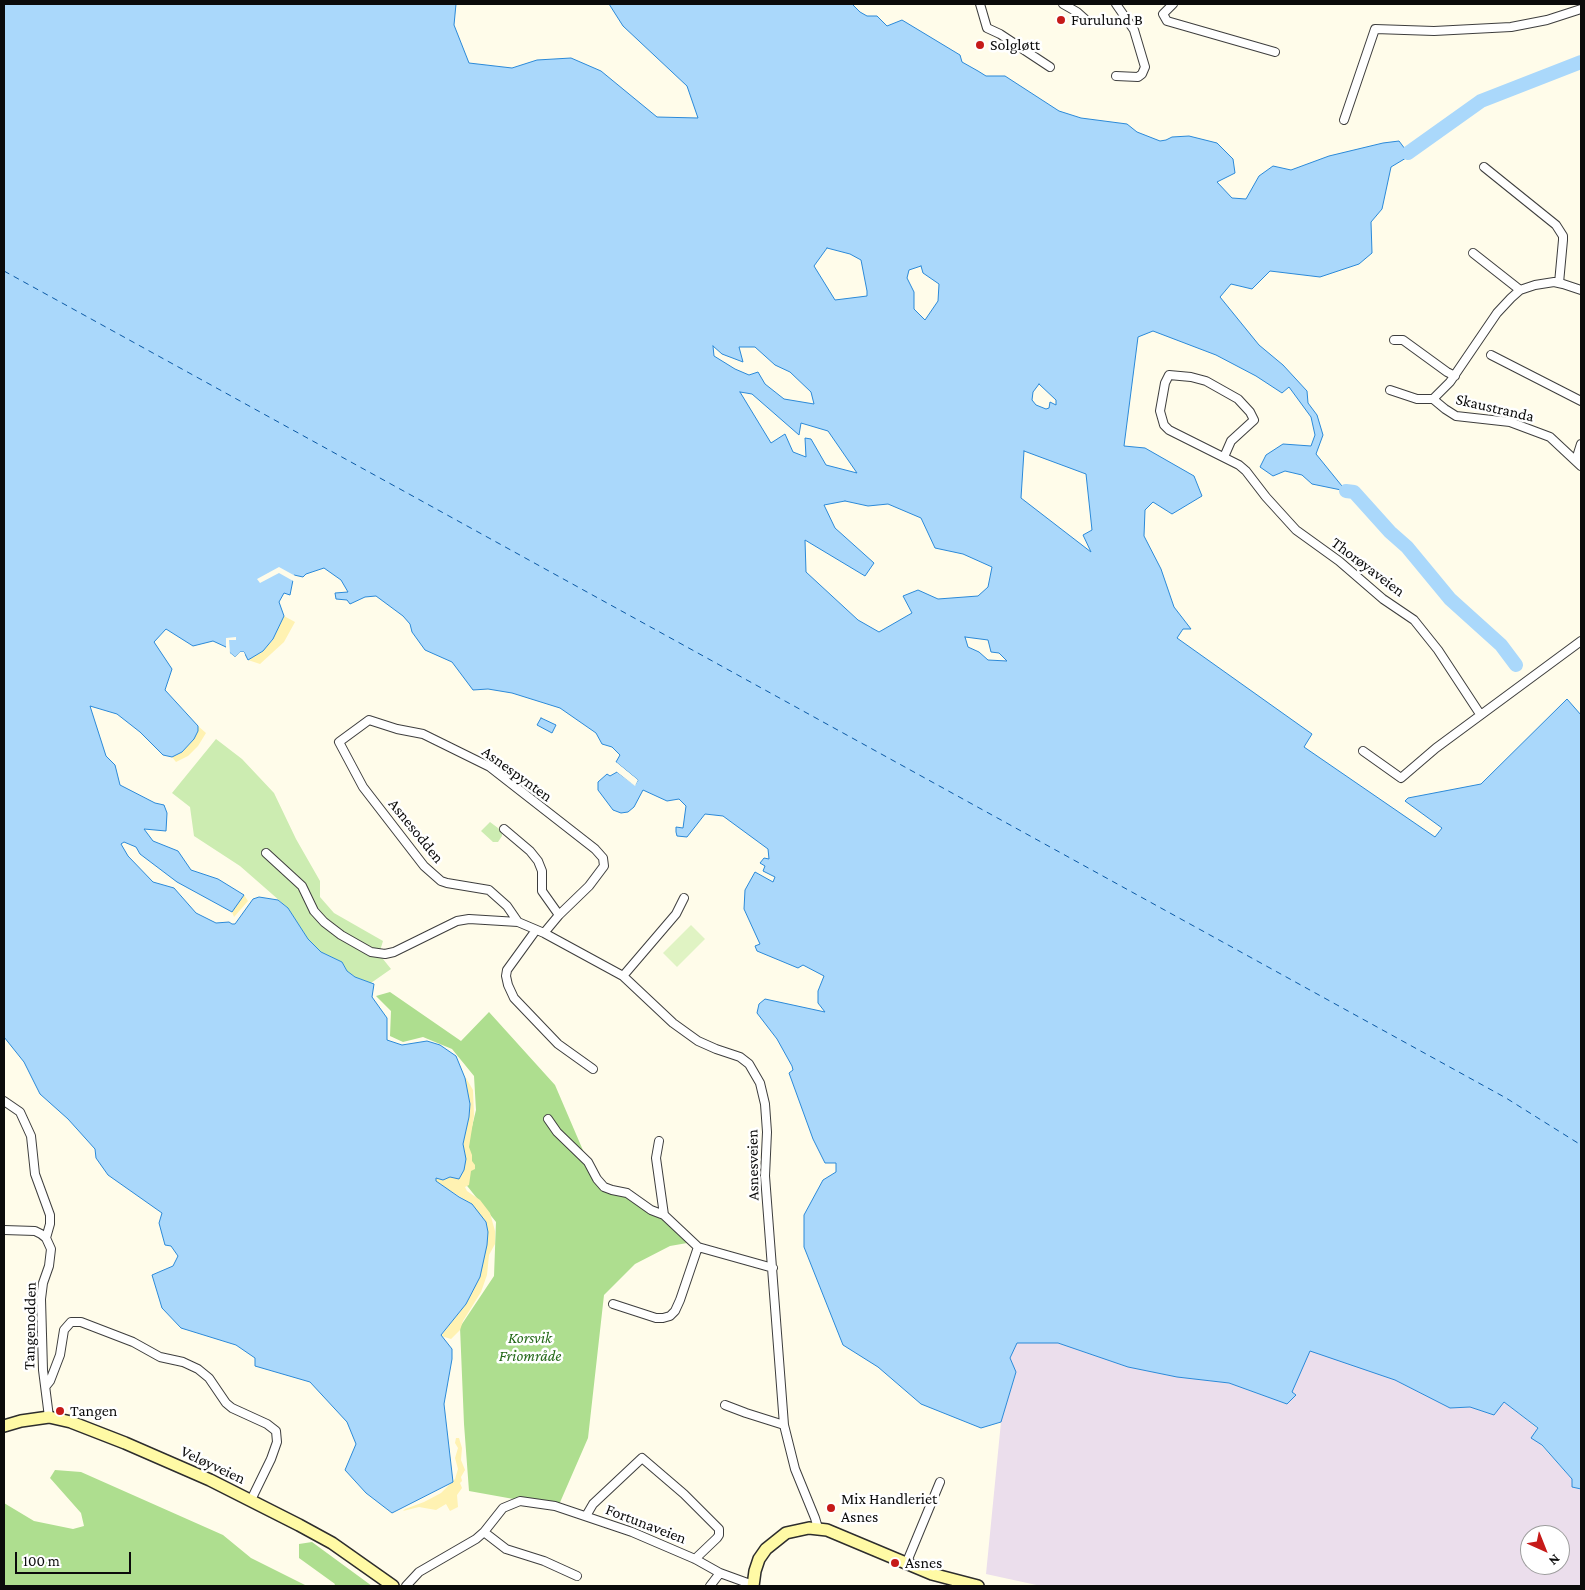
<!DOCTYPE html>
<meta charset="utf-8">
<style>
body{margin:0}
#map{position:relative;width:1585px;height:1590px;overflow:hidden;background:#fffcea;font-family:"Crimson Pro",serif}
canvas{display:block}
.frame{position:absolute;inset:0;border:5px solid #0b0b0b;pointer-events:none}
.north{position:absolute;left:1520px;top:1525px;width:50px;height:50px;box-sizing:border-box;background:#fff;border:1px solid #9d9d9d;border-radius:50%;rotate:136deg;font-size:14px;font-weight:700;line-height:20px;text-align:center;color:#0b0b0b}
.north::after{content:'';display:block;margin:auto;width:18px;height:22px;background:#c61a19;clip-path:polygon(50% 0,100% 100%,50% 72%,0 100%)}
.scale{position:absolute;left:15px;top:1552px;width:116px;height:22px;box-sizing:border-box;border:2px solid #0b0b0b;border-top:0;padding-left:6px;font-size:15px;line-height:18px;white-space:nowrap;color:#0b0b0b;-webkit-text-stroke:4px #fff;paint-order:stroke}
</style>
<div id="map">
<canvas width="1585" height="1590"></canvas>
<div class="frame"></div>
<div class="north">N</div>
<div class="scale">100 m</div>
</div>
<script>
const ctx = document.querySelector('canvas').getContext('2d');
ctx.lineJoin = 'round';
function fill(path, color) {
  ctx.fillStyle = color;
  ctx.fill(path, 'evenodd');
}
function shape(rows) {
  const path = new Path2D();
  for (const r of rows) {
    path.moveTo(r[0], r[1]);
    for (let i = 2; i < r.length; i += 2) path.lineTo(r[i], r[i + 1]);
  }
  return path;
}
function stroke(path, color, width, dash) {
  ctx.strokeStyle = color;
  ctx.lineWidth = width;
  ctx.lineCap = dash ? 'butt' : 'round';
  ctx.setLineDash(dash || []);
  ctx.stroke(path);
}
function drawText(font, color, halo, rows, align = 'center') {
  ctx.font = font + ' "Crimson Pro",serif';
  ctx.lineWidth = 5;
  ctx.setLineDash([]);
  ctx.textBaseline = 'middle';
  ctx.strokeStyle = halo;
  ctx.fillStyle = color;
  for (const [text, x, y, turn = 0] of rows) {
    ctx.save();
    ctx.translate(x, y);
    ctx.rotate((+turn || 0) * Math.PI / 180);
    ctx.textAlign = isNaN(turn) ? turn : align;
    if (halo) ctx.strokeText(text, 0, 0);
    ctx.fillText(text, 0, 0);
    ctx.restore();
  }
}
const industrial = shape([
 [1016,1343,1058,1343,1128,1367,1177,1377,1229,1383,1287,1404,1296,1395,1292,1392,1310,1350,1395,1380,1450,1408,1470,1407,1494,1415,1504,1402,1538,1429,1541,1445,1572,1479,1572,1487,1581,1489,1581,1586,1041,1586,986,1574,1001,1422,1016,1373,1010,1358],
 [1530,1535,1560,1535,1560,1565,1530,1565]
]);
const green = shape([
 [216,739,242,759,274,793,296,839,320,881,320,897,334,913,383,941,379,954,391,969,371,983,355,977,347,971,342,962,321,952,308,939,288,908,240,866,194,836,190,807,172,793],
 [490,822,502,831,502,836,498,842,493,842,481,831]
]);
const forest = shape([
 [390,992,461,1041,489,1012,555,1085,588,1162,607,1189,623,1191,664,1215,693,1242,670,1246,635,1264,604,1295,588,1438,558,1507,469,1491,464,1424,460,1327,494,1276,496,1222,460,1177,476,1110,474,1076,452,1049,423,1037,403,1042,390,1036,391,1011,376,996],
 [55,1470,81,1472,223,1535,251,1558,307,1586,4,1586,4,1503,34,1521,73,1529,84,1526,81,1513,50,1478],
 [312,1542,372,1586,334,1586,335,1584,299,1558,299,1544]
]);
const sand = shape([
 [284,616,295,622,284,642,260,664,248,660,263,651,273,640],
 [198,726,206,733,198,746,188,756,176,762,172,757,182,752,194,739,198,731],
 [244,895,248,901,234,917,232,912],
 [465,1078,466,1078,473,1090,474,1116,469,1147,472,1155,472,1161,475,1165,475,1169,471,1171,469,1185,465,1187,467,1191,480,1200,490,1213,495,1231,495,1244,489,1255,487,1275,481,1292,463,1321,460,1330,451,1339,441,1336,466,1304,480,1277,472,1204,446,1188,436,1181,436,1178,443,1180,450,1177,466,1159,463,1144,469,1117,470,1104],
 [456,1438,459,1438,462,1448,461,1460,465,1470,461,1477,462,1481,460,1483,462,1488,457,1495,458,1507,450,1511,446,1504,436,1510,419,1507,403,1511,405,1509,424,1502,441,1493,455,1479,458,1469,455,1458,458,1448,455,1443]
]);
const pitch = shape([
 [691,925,705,939,677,967,663,953]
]);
const water = shape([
 [4,4,456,4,454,25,469,63,512,68,537,60,571,58,601,71,657,117,698,118,687,86,623,26,609,4,852,4,860,12,867,16,877,16,887,26,902,20,960,55,962,62,978,71,986,76,1005,76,1059,111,1081,118,1127,124,1137,132,1160,141,1166,140,1172,137,1189,136,1217,143,1233,159,1235,173,1217,182,1232,198,1246,199,1259,176,1273,166,1291,170,1329,156,1383,143,1399,141,1408,153,1406,158,1391,167,1382,209,1371,222,1372,253,1359,264,1320,277,1270,271,1252,289,1231,284,1220,297,1259,345,1283,365,1307,391,1308,403,1317,415,1323,435,1316,454,1346,491,1312,484,1302,475,1285,471,1273,476,1260,467,1266,455,1283,444,1311,446,1315,435,1311,417,1289,387,1282,393,1256,376,1216,355,1153,331,1138,337,1124,446,1145,448,1194,476,1202,496,1172,514,1153,502,1145,510,1144,536,1161,569,1174,607,1191,629,1183,629,1177,638,1312,734,1304,747,1435,837,1442,828,1405,801,1408,798,1481,784,1567,699,1581,715,1581,1489,1572,1487,1572,1479,1542,1445,1531,1438,1538,1428,1504,1402,1494,1415,1470,1407,1450,1408,1395,1380,1310,1351,1292,1392,1296,1395,1287,1404,1229,1383,1177,1377,1128,1367,1058,1343,1017,1343,1010,1358,1016,1372,1001,1422,981,1428,921,1404,878,1367,843,1345,804,1247,804,1215,823,1180,836,1172,836,1163,825,1163,813,1139,789,1073,793,1070,792,1066,777,1039,757,1013,759,1004,765,999,825,1012,818,1003,818,991,824,976,803,965,798,968,757,951,755,946,760,944,744,909,745,890,755,872,773,882,775,877,763,871,765,866,760,863,764,858,769,859,768,849,723,816,705,814,687,837,677,836,676,832,676,827,683,828,686,806,679,799,667,801,643,790,634,807,628,812,621,813,613,810,598,790,598,782,607,774,610,776,617,772,635,785,638,780,616,762,620,755,612,747,602,744,596,733,560,708,512,693,488,689,473,690,452,662,425,650,412,632,410,624,403,616,376,596,365,597,350,604,347,600,336,599,335,593,348,592,341,580,324,568,306,574,303,577,294,575,290,595,284,593,279,602,284,616,273,639,263,651,248,660,244,652,240,652,235,657,230,653,226,647,213,641,193,646,166,629,154,642,172,669,165,690,198,726,198,731,194,739,182,752,172,757,163,755,140,732,117,714,90,706,106,756,115,765,120,785,155,803,164,805,167,813,166,831,144,829,153,841,178,851,191,870,218,879,244,895,232,912,177,882,140,854,136,847,124,842,121,844,128,856,153,882,174,888,196,913,216,923,229,922,232,924,235,924,253,899,259,897,278,900,288,908,308,939,321,952,342,962,347,971,355,977,374,984,372,997,387,1018,387,1040,402,1045,427,1041,440,1045,456,1056,465,1078,470,1104,469,1117,463,1144,466,1159,464,1170,459,1179,450,1177,443,1180,436,1178,436,1181,459,1197,472,1204,486,1222,488,1232,487,1245,480,1277,466,1304,441,1335,452,1349,452,1359,444,1404,453,1482,392,1513,366,1493,345,1470,356,1444,347,1422,310,1382,255,1366,255,1358,236,1345,181,1328,162,1308,152,1275,173,1266,178,1256,171,1246,165,1245,159,1223,162,1213,108,1175,96,1158,95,1149,68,1119,40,1094,24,1062,4,1037,4,4],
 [827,248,850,254,861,260,867,291,867,296,835,300,814,266,827,248],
 [921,266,923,273,939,284,938,301,925,320,914,309,914,292,907,278,909,270,921,266],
 [713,346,722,354,743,362,739,347,755,347,775,365,790,372,811,392,814,404,784,399,765,384,758,372,749,375,735,369,714,356,713,346],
 [1039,384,1056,400,1056,405,1050,402,1049,408,1046,409,1036,405,1032,400,1033,392,1039,384],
 [740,392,752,394,799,435,801,423,828,431,857,473,826,465,811,439,805,438,806,457,793,452,785,434,771,443,740,392],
 [1024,451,1086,474,1092,530,1083,535,1091,552,1021,498,1024,451],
 [845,501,868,506,888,504,921,518,935,548,963,554,992,567,988,587,978,596,938,599,918,590,903,596,912,613,879,632,858,620,806,572,805,540,865,576,874,563,835,528,824,505,845,501],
 [965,637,988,640,991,652,999,653,1007,661,988,660,979,652,968,647,965,637],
 [541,718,556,725,552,733,537,725,541,718]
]);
const pier = shape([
 [279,567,299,578,296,578,295,582,279,573,260,583,257,579],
 [236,637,236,640,229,640,230,653,235,657,240,652,244,652,245,655,241,655,235,660,226,652,226,638],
 [616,762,638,780,635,786,617,772,617,770,634,782,635,781,617,766]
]);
const river = shape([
 [1408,153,1481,101,1581,62],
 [1346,491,1354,492,1390,532,1407,547,1450,599,1501,645,1516,665]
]);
const ferry = shape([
 [4,271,1506,1098,1581,1145]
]);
const street = shape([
 [980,4,987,28,1000,34,1050,67],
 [1063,4,1077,12,1086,20],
 [1173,4,1163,14,1167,21,1275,52],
 [1116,76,1138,77,1142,74,1145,67,1134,30,1116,4],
 [1344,120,1375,29,1434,31,1511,27,1547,20,1581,9],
 [1484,167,1556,225,1563,236,1563,240,1559,283],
 [1473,253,1520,290],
 [1394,340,1403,340,1447,372,1455,376],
 [1491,355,1581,401],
 [1390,390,1417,399,1433,399,1450,382,1497,313,1511,298,1520,290,1535,285,1554,282,1563,284,1581,290],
 [1433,399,1445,409,1456,416,1510,422,1550,437,1581,466],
 [1224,457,1231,441,1254,420,1250,412,1238,399,1206,381,1191,377,1169,375,1165,383,1160,411,1164,425,1169,430,1239,465,1246,471,1266,497,1296,530,1339,561,1383,599,1414,620,1438,650,1480,714],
 [1576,460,1581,444],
 [1363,751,1401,778,1436,748,1581,641],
 [504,829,530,851,538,861,542,871,542,891,559,915,544,933],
 [266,853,302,886,314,911,324,922,341,935,371,952,385,954,394,952,457,921,469,919,518,922,544,933,623,976,673,1023,698,1041,716,1049,740,1057,749,1064,760,1083,765,1104,767,1132,765,1176,784,1425,795,1469,815,1518,818,1528],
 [518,922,507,906,489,890,447,883,441,881,424,866,363,787,339,742,369,720,397,729,423,734,490,767,595,849,603,858,604,866,589,886,559,915],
 [536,930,507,970,506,976,508,985,514,998,558,1044,593,1069],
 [623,976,676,914,684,898],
 [4,1101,20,1112,31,1136,35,1174,50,1215,50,1224,46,1238],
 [548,1119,557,1132,588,1162,597,1179,604,1187,612,1190,627,1193,651,1210,664,1215],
 [659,1141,656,1158,664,1215,698,1247,773,1268],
 [4,1230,35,1231,41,1234,46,1238,51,1249,49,1266,43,1283,41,1299,43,1370,49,1417],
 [613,1304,656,1318,663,1318,670,1316,675,1311,680,1300,698,1247],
 [46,1386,50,1381,60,1355,64,1330,71,1322,81,1322,133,1342,160,1357,183,1362,198,1369,209,1378,226,1403,232,1408,267,1424,276,1431,277,1442,271,1459,251,1500],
 [725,1405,746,1413,784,1425],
 [586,1516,593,1504,642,1458,684,1494,719,1529,719,1535,717,1538,695,1559],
 [484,1532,506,1549,544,1561,577,1576],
 [906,1564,940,1482],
 [406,1586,419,1572,476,1539,484,1532,503,1508,520,1501,555,1506,632,1532,695,1559,720,1573,753,1585],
 [710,1586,720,1573]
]);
const secondary = shape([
 [4,1426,21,1421,49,1417,71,1422,125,1443,210,1480,299,1525,332,1543,393,1586],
 [753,1586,755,1571,759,1559,766,1549,786,1533,809,1528,827,1530,932,1574,978,1586]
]);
const markers = [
 [1061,20,5,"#c61a19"],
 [980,45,5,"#c61a19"],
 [60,1411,5,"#c61a19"],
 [831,1508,5,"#c61a19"],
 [895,1563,5,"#c61a19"]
];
const poiNames = [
 ["Furulund B",1071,20],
 ["Solgløtt",990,45],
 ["Tangen",70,1411],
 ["Mix Handleriet",841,1499],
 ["Asnes",841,1517],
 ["Asnes",905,1563]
];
const streetNames = [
 ["Skaustranda",1495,408,13],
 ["Thorøyaveien",1368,567,37],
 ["Asnespynten",517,774,36],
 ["Asnesodden",416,831,51],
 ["Asnesveien",753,1165,-91],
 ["Tangenodden",30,1326,-89],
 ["Veløyveien",213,1465,25],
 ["Fortunaveien",646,1524,21]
];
const parkNames = [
 ["Korsvik",530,1338],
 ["Friområde",530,1356]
];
fill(industrial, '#ebdeec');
fill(green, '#ccecb1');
fill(forest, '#aede8f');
fill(sand, '#fff2b2');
fill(pitch, '#e0f3c3');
fill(water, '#aad8fb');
stroke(water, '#2b89d8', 1);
fill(pier, '#fffcea');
stroke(river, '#aad8fb', 14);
stroke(ferry, '#0c5aa6', 1, [6, 5]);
stroke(street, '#3e3e3e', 10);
stroke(secondary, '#2d2d2d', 14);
stroke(street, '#fff', 8);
stroke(secondary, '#fffaa5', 11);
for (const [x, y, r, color] of markers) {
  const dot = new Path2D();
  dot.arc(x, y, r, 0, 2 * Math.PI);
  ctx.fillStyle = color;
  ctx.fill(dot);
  stroke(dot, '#fff', 2);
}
drawText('16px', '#0b0b0b', '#fff', poiNames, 'left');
drawText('16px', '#0b0b0b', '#fff', streetNames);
drawText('italic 16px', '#236817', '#fff', parkNames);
</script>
